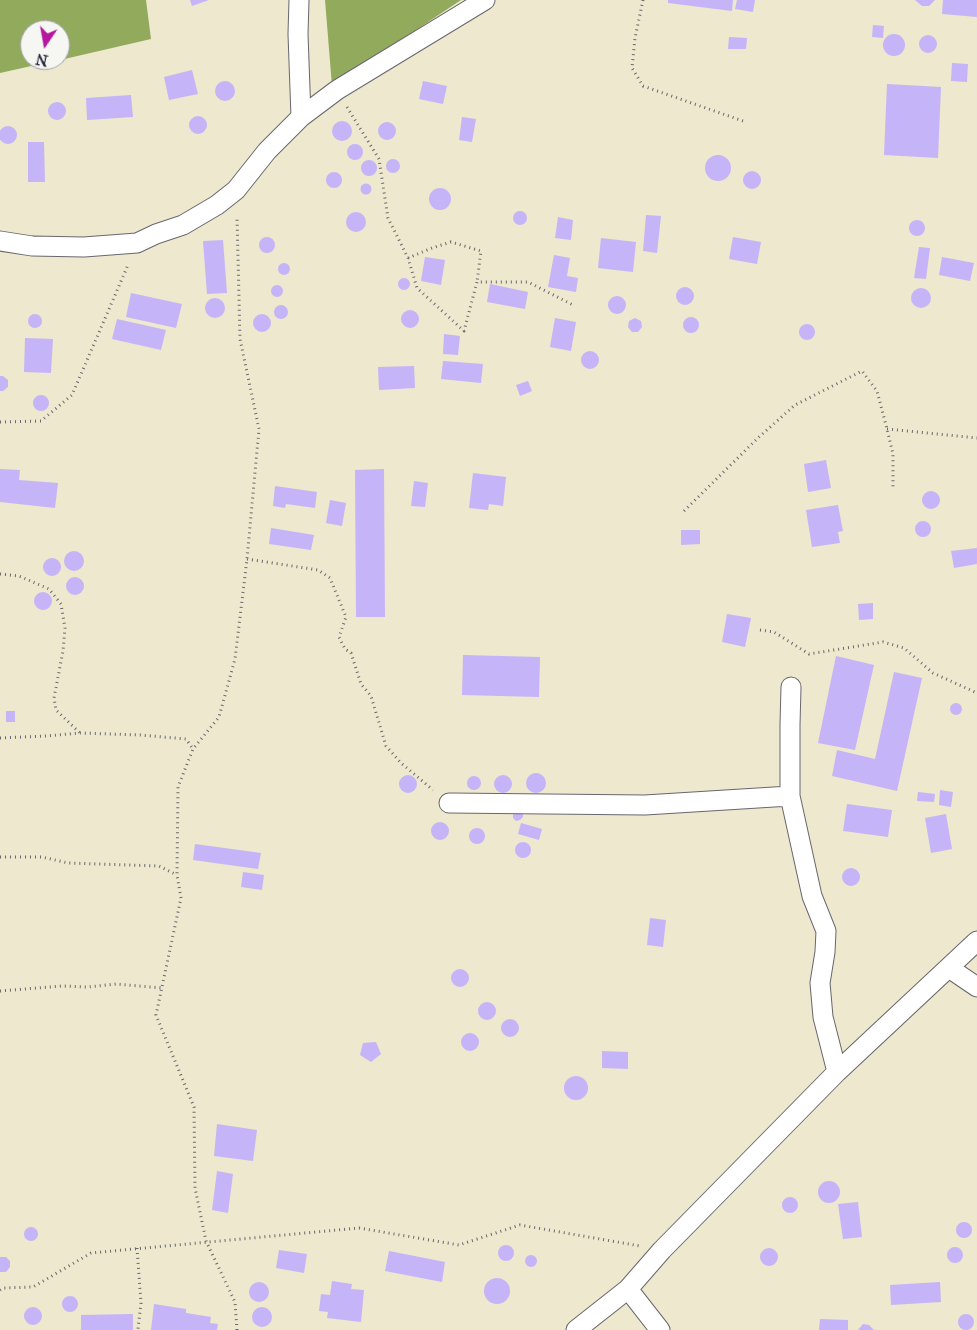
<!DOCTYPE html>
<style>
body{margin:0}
#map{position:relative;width:977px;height:1330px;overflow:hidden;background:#ede8ce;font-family:"IM FELL Great Primer",serif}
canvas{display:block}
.north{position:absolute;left:20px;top:20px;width:50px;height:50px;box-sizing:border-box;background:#f6f6f2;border:1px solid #a1a1a9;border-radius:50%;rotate:192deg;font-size:14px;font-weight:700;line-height:20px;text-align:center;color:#22223b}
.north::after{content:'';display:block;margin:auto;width:18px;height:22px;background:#b5179e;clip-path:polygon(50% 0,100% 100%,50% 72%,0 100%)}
</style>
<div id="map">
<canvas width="977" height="1330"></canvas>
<div class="north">N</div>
</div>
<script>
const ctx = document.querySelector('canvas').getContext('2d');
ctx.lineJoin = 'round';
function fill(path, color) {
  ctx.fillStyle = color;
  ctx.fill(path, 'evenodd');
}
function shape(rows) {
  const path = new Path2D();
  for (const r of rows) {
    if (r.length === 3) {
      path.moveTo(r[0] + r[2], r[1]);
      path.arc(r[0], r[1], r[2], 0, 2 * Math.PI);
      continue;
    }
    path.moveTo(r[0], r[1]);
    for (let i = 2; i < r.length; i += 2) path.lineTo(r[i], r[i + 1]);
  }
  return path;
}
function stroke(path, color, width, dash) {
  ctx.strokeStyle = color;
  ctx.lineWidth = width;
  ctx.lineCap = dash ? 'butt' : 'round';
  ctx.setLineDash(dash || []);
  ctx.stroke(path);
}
const forest = shape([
 [0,0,146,0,151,39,60,60,60,30,30,30,30,60,58,60,0,73],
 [325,0,461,0,332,86]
]);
const building = shape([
 [190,0,209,0,192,6],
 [668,0,733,0,732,11,668,3],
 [737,0,755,0,753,12,735,9],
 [915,0,935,0,929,6,922,6],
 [943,0,977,0,977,17,942,14],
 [873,25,884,26,883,38,872,37],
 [894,45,11],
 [928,44,9],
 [729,37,747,38,746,49,728,49],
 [952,63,968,64,967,82,951,81],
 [192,70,198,94,169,100,164,77],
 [225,91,10],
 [423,81,447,86,443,104,419,99],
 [887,84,941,87,938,158,884,155],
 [131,95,133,117,87,120,86,98],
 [57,111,9],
 [198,125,9],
 [462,117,476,119,472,142,459,140],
 [342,131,10],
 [387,131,9],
 [8,135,9],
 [28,142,44,142,45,182,28,182],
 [355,152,8],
 [718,168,13],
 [393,166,7],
 [369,168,8],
 [752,180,9],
 [334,180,8],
 [366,189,5.5],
 [440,199,11],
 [520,218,7],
 [356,222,10],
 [646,215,661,216,657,253,643,251],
 [558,217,573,220,571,240,555,238],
 [917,228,8],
 [267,245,8],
 [733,237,761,242,757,264,729,259],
 [601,238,636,242,633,272,598,268],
 [223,240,227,293,207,294,203,241],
 [919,247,930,248,926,279,914,278],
 [554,255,570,258,567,276,578,278,576,292,548,287],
 [425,257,445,260,441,285,421,281],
 [942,257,974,263,970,281,939,275],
 [284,269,6],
 [404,284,6],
 [490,284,528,292,525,309,487,302],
 [277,291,6],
 [685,296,9],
 [921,298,10],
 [131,293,182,304,176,328,126,317],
 [617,305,9],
 [215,308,10],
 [281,312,7],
 [410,319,9],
 [35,321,7],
 [262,323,9],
 [691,325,8],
 [555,318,576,322,571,351,550,347],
 [635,318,641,321,642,327,638,332,632,332,628,327,629,321],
 [117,319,166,330,161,350,112,339],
 [807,332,8],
 [444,334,460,336,458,355,443,354],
 [25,338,53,339,51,373,24,372],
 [590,360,9],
 [443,361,483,364,481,383,441,379],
 [414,366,415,388,379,390,378,367],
 [0,376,3,376,8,380,8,387,3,391,0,391],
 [528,381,532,391,520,396,516,385],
 [41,403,8],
 [826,460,831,488,808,492,804,464],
 [0,469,20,470,19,480,58,483,55,508,0,502],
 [384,469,385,617,356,617,355,470],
 [473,473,506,477,503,506,489,504,488,510,469,508],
 [414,481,428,483,425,507,411,506],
 [275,486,317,492,315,508,286,504,285,508,273,506],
 [931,500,9],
 [330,500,346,503,342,526,326,523],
 [838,505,843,531,838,532,840,543,812,547,806,510],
 [923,529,8],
 [271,528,314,535,311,550,269,544],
 [681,530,700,530,700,544,681,545],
 [977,548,977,564,954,568,951,551],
 [74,561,10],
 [52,567,9],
 [75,586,9],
 [43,601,9],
 [873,603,873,619,859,620,858,604],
 [727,614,751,618,745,647,722,642],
 [463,655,540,657,539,697,462,695],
 [836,656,874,665,855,750,818,743],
 [894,672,922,678,897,791,832,776,837,750,875,759],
 [956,709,6],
 [6,711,15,711,15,722,6,722],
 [536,783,10],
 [408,784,9],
 [503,784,9],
 [474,783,7],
 [940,790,953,792,951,807,939,805],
 [918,792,935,794,934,802,917,801],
 [847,804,892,810,888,837,843,831],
 [516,810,523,813,523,817,520,820,516,821,513,818,513,813],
 [946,814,952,849,931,853,925,818],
 [440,831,9],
 [521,823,542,829,539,840,518,834],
 [477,836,8],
 [523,850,8],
 [195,844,261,853,258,869,193,860],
 [851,877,9],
 [243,872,264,875,262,890,241,887],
 [650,918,666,920,663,947,647,945],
 [460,978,9],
 [487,1011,9],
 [510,1028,9],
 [470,1042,9],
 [376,1042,381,1054,371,1062,360,1055,363,1043],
 [602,1051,628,1052,628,1069,602,1068],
 [576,1088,12],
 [217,1124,257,1130,253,1161,214,1156],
 [217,1171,233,1174,228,1213,212,1210],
 [829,1192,11],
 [790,1205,8],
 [858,1202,862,1237,843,1239,838,1204],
 [964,1230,8],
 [31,1234,7],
 [506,1253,8],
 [955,1255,8],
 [769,1257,9],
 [279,1250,307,1254,304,1273,276,1268],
 [389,1251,445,1262,442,1282,385,1271],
 [531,1261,6],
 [0,1257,6,1257,10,1261,10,1267,6,1272,0,1272],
 [497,1291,13],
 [332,1281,352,1284,351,1289,364,1290,361,1322,327,1318,328,1312,319,1311,321,1294,330,1295],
 [259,1292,10],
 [940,1282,941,1302,891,1305,890,1285],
 [70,1304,8],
 [154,1304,186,1309,186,1313,211,1317,210,1323,218,1324,217,1330,151,1330],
 [262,1317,10],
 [33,1316,9],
 [133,1314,133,1330,81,1330,81,1315],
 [966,1322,8],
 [820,1319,848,1320,848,1330,819,1330],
 [863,1324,869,1325,874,1330,858,1330]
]);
const path = shape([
 [643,0,635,38,632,68,643,86,743,121],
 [347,107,379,159,388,218,408,258,417,288,464,331,477,282,528,282,573,305],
 [408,258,432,248,451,242,481,251,477,282],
 [0,422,41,421,72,395,128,265],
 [887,429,977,438],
 [684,511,759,437,795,405,862,371,877,391,887,429,893,454,893,489],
 [247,559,318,570,330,578,346,617,339,637,345,649,351,653,361,684,371,696,386,746,401,763,433,790],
 [0,574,19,576,49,589,61,604,65,628,63,651,54,698,56,710,80,733],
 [760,630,774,632,809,654,883,642,904,648,933,673,977,693],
 [0,738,46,736,80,733,140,735,186,739,193,749],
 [0,857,42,857,68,863,159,866,177,875],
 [0,991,62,986,88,987,116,984,162,988],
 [137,1248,141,1303,138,1329],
 [0,1290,3,1288,33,1287,91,1253,359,1228,459,1245,520,1225,640,1246],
 [237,1330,235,1302,206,1241,195,1188,194,1107,156,1015,181,898,177,875,178,787,193,749,219,717,235,659,247,559,259,429,240,339,237,217]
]);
const minor = shape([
 [301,117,337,90,485,0],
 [0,241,32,246,84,247,137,243,156,234,183,225,217,205,236,190,267,151,301,117,298,34,299,0],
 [791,687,790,725,790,796,812,896,826,931,825,952,820,983,823,1017,837,1072],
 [449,803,645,805,790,796],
 [949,968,977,987],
 [628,1289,660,1330],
 [576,1330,628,1289,662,1250,837,1072,977,941]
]);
fill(forest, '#91aa5c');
fill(building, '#c5b4f7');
stroke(minor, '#69676e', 21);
stroke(path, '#69676e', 3, [1, 4]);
stroke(minor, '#fff', 19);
</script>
